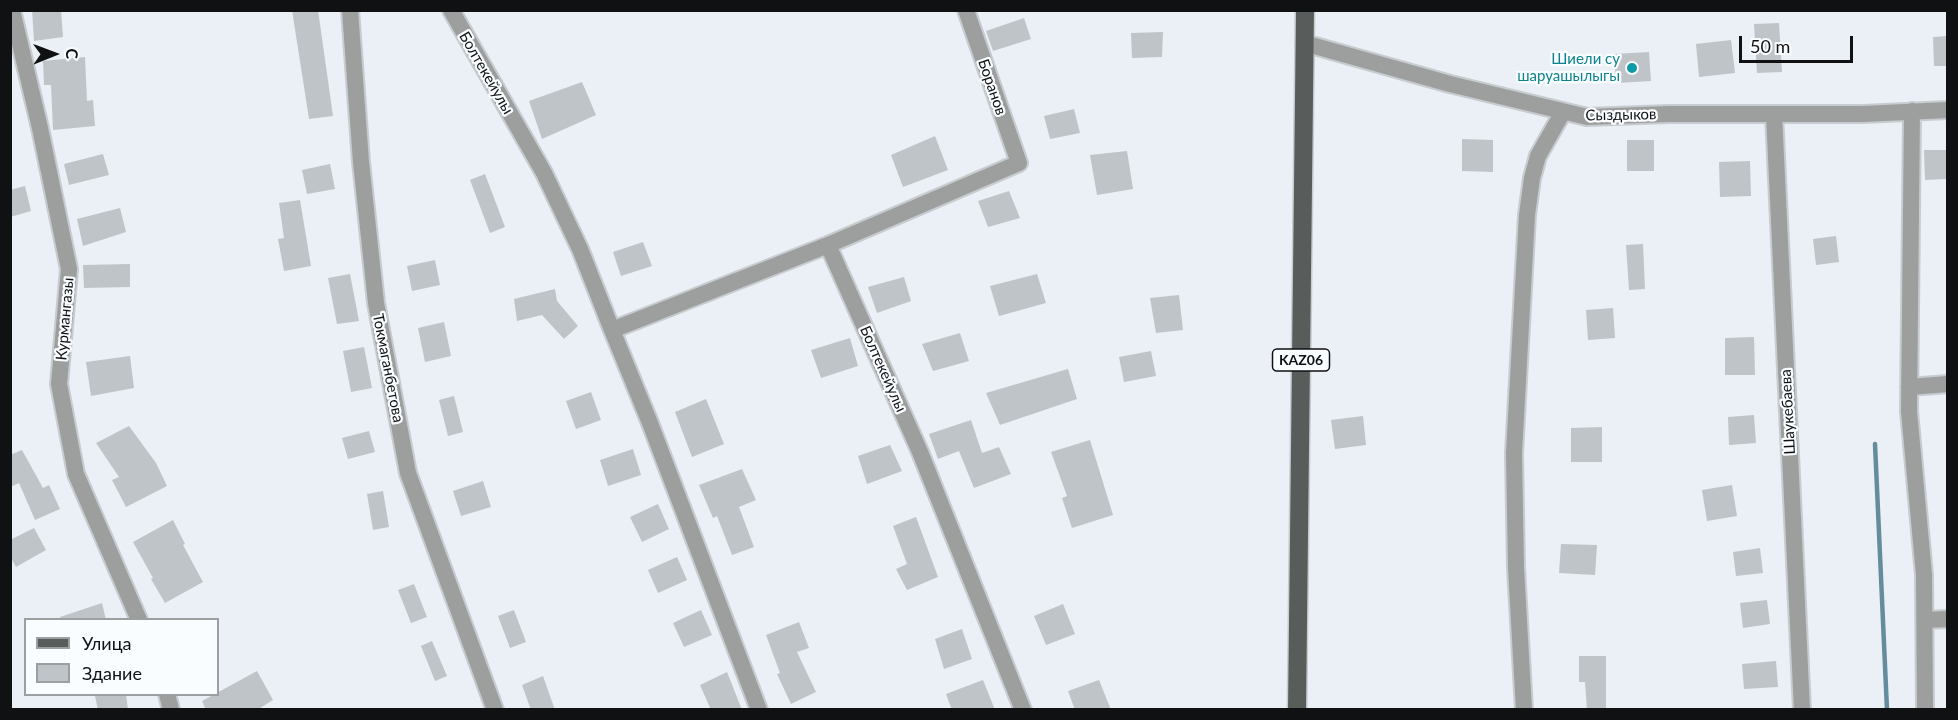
<!DOCTYPE html>
<meta charset="utf-8">
<style>
body{margin:0}
#map{position:relative;width:1958px;height:720px;overflow:hidden;background:#eaf0f5;font-family:Lato,sans-serif}
canvas{display:block}
.frame{position:absolute;inset:0;border:12px solid #0f1112;pointer-events:none}
.legend{position:absolute;left:24px;top:618px;width:195px;height:78px;box-sizing:border-box;background:#fafdff;border:2px solid #9c9fa0;margin:0;padding:8px 10px;list-style:none;font-size:18px;color:#0f1112}
.legend li{display:flex;align-items:center;gap:12px;height:30px}
.legend b{width:30px;border:2px solid #9c9fa0}
.north{position:absolute;left:24px;top:24px;width:60px;height:60px;-webkit-text-stroke:4px #fafdff;paint-order:stroke;rotate:89deg;font-size:16px;font-weight:700;line-height:24px;text-align:center;color:#0f1112}
.north::after{content:'';display:block;margin:auto;width:21px;height:27px;background:#0f1112;clip-path:polygon(50% 0,100% 100%,50% 72%,0 100%)}
.scale{position:absolute;left:1739px;top:36px;width:114px;height:27px;box-sizing:border-box;border:3px solid #0f1112;border-top:0;padding-left:8px;font-size:18px;line-height:21px;white-space:nowrap;color:#0f1112;-webkit-text-stroke:4px #fafdff;paint-order:stroke}
</style>
<div id="map">
<canvas width="1958" height="720"></canvas>
<div class="frame"></div>
<ul class="legend">
<li><b style="height:8px;background:#585d5c"></b>Улица</li>
<li><b style="height:16px;background:#bfc4c9"></b>Здание</li>
</ul>
<div class="north">С</div>
<div class="scale">50 m</div>
</div>
<script>
const ctx = document.querySelector('canvas').getContext('2d');
ctx.lineJoin = 'round';
function shape(rows) {
  const path = new Path2D();
  for (const r of rows) {
    path.moveTo(r[0], r[1]);
    for (let i = 2; i < r.length; i += 2) path.lineTo(r[i], r[i + 1]);
  }
  return path;
}
function stroke(path, color, width, dash) {
  ctx.strokeStyle = color;
  ctx.lineWidth = width;
  ctx.lineCap = dash ? 'butt' : 'round';
  ctx.setLineDash(dash || []);
  ctx.stroke(path);
}
function fill(path, color) {
  ctx.fillStyle = color;
  ctx.fill(path, 'evenodd');
}
function drawText(font, color, halo, rows, align = 'center') {
  ctx.font = font + ' Lato,sans-serif';
  ctx.lineWidth = 4.5;
  ctx.setLineDash([]);
  ctx.textBaseline = 'middle';
  ctx.strokeStyle = halo;
  ctx.fillStyle = color;
  for (const [text, x, y, turn = 0] of rows) {
    ctx.save();
    ctx.translate(x, y);
    ctx.rotate((+turn || 0) * Math.PI / 180);
    ctx.textAlign = isNaN(turn) ? turn : align;
    if (halo) ctx.strokeText(text, 0, 0);
    ctx.fillText(text, 0, 0);
    ctx.restore();
  }
}
const stream = shape([
 [1875,444,1887,710]
]);
const building = shape([
 [32,10,61,10,63,37,34,41],
 [292,10,318,10,333,116,309,119],
 [1024,18,1031,39,993,51,986,31],
 [1779,23,1782,72,1757,73,1754,24],
 [1163,32,1162,57,1132,58,1131,33],
 [1947,36,1947,66,1934,66,1933,37],
 [1731,40,1735,73,1699,77,1696,44],
 [1649,52,1651,81,1616,83,1614,54],
 [85,57,87,101,93,100,95,126,53,130,51,85,44,85,43,61],
 [582,82,596,115,542,139,529,101],
 [1074,109,1080,133,1050,139,1044,116],
 [935,136,948,170,903,187,891,155],
 [1462,139,1493,140,1493,172,1462,171],
 [1627,140,1654,140,1654,171,1627,171],
 [1924,150,1947,150,1947,179,1925,180],
 [1127,151,1133,189,1097,195,1090,155],
 [103,154,109,175,69,185,64,164],
 [1750,161,1751,196,1720,197,1719,162],
 [330,164,335,189,307,194,302,170],
 [485,174,505,227,490,233,470,180],
 [25,186,31,211,10,217,10,190],
 [1009,191,1020,218,988,227,978,201],
 [300,200,311,266,284,271,278,239,284,238,279,203],
 [120,208,126,232,83,246,77,219],
 [1836,236,1839,262,1816,265,1813,239],
 [643,242,652,266,621,276,613,252],
 [1643,244,1645,289,1629,290,1626,245],
 [435,260,440,285,412,291,407,266],
 [130,264,130,287,84,288,83,265],
 [350,274,359,321,337,324,328,278],
 [1037,274,1046,303,999,316,990,286],
 [904,277,911,301,877,313,868,287],
 [555,289,557,301,578,326,564,339,542,315,517,321,514,299],
 [1179,295,1183,330,1156,333,1150,298],
 [1613,308,1615,338,1588,340,1586,310],
 [444,322,451,356,425,362,418,328],
 [960,333,969,361,933,371,922,344],
 [1754,337,1755,375,1725,375,1725,338],
 [850,338,858,366,821,378,811,350],
 [364,347,372,388,351,392,343,351],
 [1151,351,1156,376,1124,382,1119,357],
 [130,356,134,388,91,396,86,362],
 [1068,369,1077,399,1000,425,986,393],
 [591,392,601,420,576,429,566,401],
 [454,396,463,432,448,436,439,400],
 [706,399,724,444,692,457,675,412],
 [1754,415,1756,443,1729,445,1728,417],
 [1363,416,1366,445,1335,449,1331,420],
 [971,420,982,453,999,447,1011,474,974,488,959,451,938,459,929,434],
 [129,426,156,463,167,486,126,507,112,480,119,477,96,443],
 [1602,427,1602,462,1571,462,1571,428],
 [369,431,375,452,348,459,342,438],
 [1090,440,1113,515,1072,528,1062,498,1067,496,1051,452],
 [890,445,902,471,867,484,858,456],
 [633,449,641,475,608,486,600,460],
 [22,450,43,488,49,485,60,509,35,520,19,483,10,487,10,455],
 [742,469,756,500,739,507,754,547,732,555,717,516,713,518,699,485],
 [483,481,491,507,461,516,453,491],
 [1732,485,1737,516,1707,521,1702,490],
 [383,491,389,527,373,530,367,494],
 [658,504,669,529,642,542,630,517],
 [916,517,938,577,907,590,896,569,907,564,893,526],
 [173,520,185,544,183,545,203,582,165,603,151,579,153,578,133,542],
 [34,528,46,550,16,567,10,556,10,540],
 [1561,544,1597,545,1595,575,1559,573],
 [1760,548,1763,573,1736,576,1733,552],
 [677,557,687,580,658,593,648,570],
 [414,584,427,617,411,623,398,590],
 [1767,600,1770,624,1743,628,1740,603],
 [102,603,106,620,60,620,60,617],
 [1063,604,1075,634,1046,645,1034,616],
 [514,610,526,642,510,648,498,616],
 [701,610,712,635,684,647,673,623],
 [799,622,809,648,797,652,816,692,791,704,777,674,780,673,766,635],
 [962,629,972,659,944,669,935,639],
 [432,641,447,676,435,681,421,646],
 [1579,656,1606,656,1606,710,1587,710,1585,682,1579,682],
 [1776,661,1778,687,1744,689,1742,664],
 [257,671,273,700,257,710,206,710,202,701],
 [727,672,742,710,711,710,700,685],
 [543,676,555,710,531,710,522,685],
 [983,680,995,710,952,710,946,694],
 [1099,680,1111,710,1075,710,1068,691],
 [102,694,126,694,128,710,98,710,95,696]
]);
const street = shape([
 [12,10,40,128,69,269,59,384,76,474,139,620],
 [350,10,361,162,376,303,408,473,495,710],
 [451,10,544,173,580,249,612,330,828,245,920,452,1023,710],
 [1304,43,1450,84,1587,117,1668,114,1863,114,1948,110],
 [1912,111,1909,411,1924,575,1925,710],
 [1774,114,1802,710],
 [828,245,1019,163,966,10],
 [612,330,650,423,759,710],
 [1909,387,1948,384],
 [1925,620,1948,619],
 [167,694,171,710],
 [1524,710,1516,568,1514,453,1527,215,1532,178,1538,156,1563,112]
]);
const primary = shape([
 [1297,710,1305,10]
]);
const markers = [
 [1632,68,6,"#0f9aa8"]
];
const shields = [
 [1301,360,57]
];
const shieldNames = [
 ["KАZ06",1301,360]
];
const cultureNames = [
 ["Шиели су",1620,59],
 ["шаруашылыгы",1620,76]
];
const streetNames = [
 ["Болтекейулы",486,73,60],
 ["Боранов",992,87,71],
 ["Сыздыков",1621,115,-1],
 ["Курмангазы",65,319,-85],
 ["Токмаганбетова",388,368,79],
 ["Болтекейулы",883,369,66],
 ["Шаукебаева",1788,412,-93]
];
stroke(stream, '#648c9d', 4.5);
fill(building, '#bfc4c9');
stroke(street, '#c7ccd1', 20);
stroke(primary, '#c7ccd1', 21);
stroke(street, '#9c9f9e', 16);
stroke(primary, '#585d5c', 18);
for (const [x, y, r, color] of markers) {
  const dot = new Path2D();
  dot.arc(x, y, r, 0, 2 * Math.PI);
  ctx.fillStyle = color;
  ctx.fill(dot);
  stroke(dot, '#fafdff', 2);
}
for (const [x, y, w] of shields) {
  const box = new Path2D();
  box.roundRect(x - w / 2, y - 11, w, 22, 4.5);
  ctx.fillStyle = '#fafdff';
  ctx.fill(box);
  stroke(box, '#0f1112', 1.5);
}
drawText('bold 14px', '#0f1112', null, shieldNames);
drawText('15px', '#0d838f', '#fafdff', cultureNames, 'right');
drawText('15px', '#0f1112', '#fafdff', streetNames);
</script>
